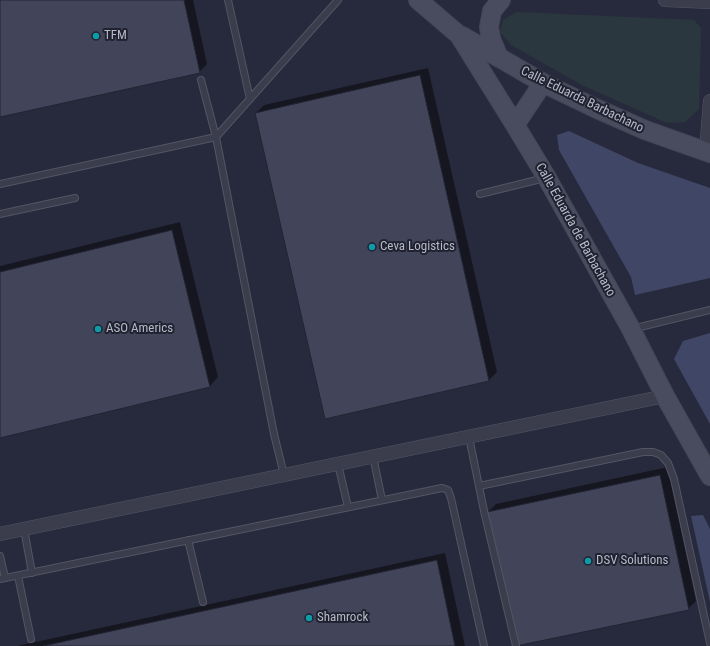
<!DOCTYPE html>
<style>
body{margin:0}
canvas{display:block;background:#272a3c}
</style>
<canvas width="710" height="646"></canvas>
<script>
const ctx = document.querySelector('canvas').getContext('2d');
ctx.lineJoin = 'round';
function fill(path, color) {
  ctx.fillStyle = color;
  ctx.fill(path, 'evenodd');
}
function shape(rows) {
  const path = new Path2D();
  for (const r of rows) {
    path.moveTo(r[0], r[1]);
    for (let i = 2; i < r.length; i += 2) path.lineTo(r[i], r[i + 1]);
  }
  return path;
}
function stroke(path, color, width, dash) {
  ctx.strokeStyle = color;
  ctx.lineWidth = width;
  ctx.lineCap = dash ? 'butt' : 'round';
  ctx.setLineDash(dash || []);
  ctx.stroke(path);
}
function drawText(font, color, halo, rows, align = 'center') {
  ctx.font = font + ' "Roboto Condensed",sans-serif';
  ctx.lineWidth = 4;
  ctx.setLineDash([]);
  ctx.textBaseline = 'middle';
  ctx.strokeStyle = halo;
  ctx.fillStyle = color;
  for (const [text, x, y, turn = 0] of rows) {
    ctx.save();
    ctx.translate(x, y);
    ctx.rotate((+turn || 0) * Math.PI / 180);
    ctx.textAlign = isNaN(turn) ? turn : align;
    if (halo) ctx.strokeText(text, 0, 0);
    ctx.fillText(text, 0, 0);
    ctx.restore();
  }
}
const green = shape([
 [517,12,694,20,701,28,699,109,685,122,667,123,582,85,511,45,500,32,503,20]
]);
const water = shape([
 [569,131,638,163,710,188,710,278,635,295,631,277,559,150,557,135],
 [710,333,710,424,674,359,683,341],
 [703,515,710,529,710,602,691,516]
]);
const shadow = shape([
 [0,0,193,0,207,64,199,72,0,116],
 [428,68,497,372,489,380,256,113,264,105],
 [180,222,218,377,210,386,0,437,0,266],
 [668,467,696,601,688,609,488,512,496,504],
 [445,553,465,646,17,646]
]);
const building = shape([
 [0,0,184,0,200,73,0,117,0,0],
 [420,75,489,381,325,419,255,113,420,75],
 [172,230,210,387,0,438,0,272,172,230],
 [660,475,689,610,516,646,487,512,660,475],
 [437,560,455,646,43,646,437,560]
]);
const lane = shape([
 [228,0,250,99],
 [0,184,216,137,201,80],
 [480,194,545,178],
 [0,214,75,198],
 [632,329,710,310],
 [469,437,484,511,516,646],
 [373,456,382,500],
 [338,464,348,507],
 [284,475,274,434,216,137,338,0],
 [479,486,643,452,653,452,661,455,668,463,674,479,710,643],
 [24,529,32,573],
 [188,540,203,602],
 [0,556,5,578],
 [18,576,31,639],
 [0,579,442,488,448,490,451,498,484,646]
]);
const street = shape([
 [665,0,710,2],
 [706,152,710,101],
 [0,534,665,396]
]);
const secondary = shape([
 [418,0,459,35,515,125,547,178,631,329,665,396,710,476],
 [462,36,543,83,595,108,645,130,710,153],
 [499,58,491,39,489,27,492,11,501,0],
 [515,125,543,83]
]);
const markers = [
 [96,36,4,"#0f9aa8"],
 [372,247,4,"#0f9aa8"],
 [98,329,4,"#0f9aa8"],
 [588,561,4,"#0f9aa8"],
 [309,618,4,"#0f9aa8"]
];
const poiNames = [
 ["TFM",104,36],
 ["Ceva Logistics",380,247],
 ["ASO Americs",106,329],
 ["DSV Solutions",596,561],
 ["Shamrock",317,618]
];
const streetNames = [
 ["Calle Eduarda Barbachano",582,100,26],
 ["Calle Eduarda de Barbachano",575,230,61]
];
fill(green, '#2a373e');
fill(water, '#404665');
fill(shadow, '#0007');
fill(building, '#424559');
stroke(building, '#222433', 1);
stroke(lane, '#535564', 8);
stroke(street, '#535564', 14);
stroke(secondary, '#444655', 20);
stroke(lane, '#3b3d4c', 6);
stroke(street, '#3b3d4c', 13);
stroke(secondary, '#494c5e', 18);
for (const [x, y, r, color] of markers) {
  const dot = new Path2D();
  dot.arc(x, y, r, 0, 2 * Math.PI);
  ctx.fillStyle = color;
  ctx.fill(dot);
  stroke(dot, '#202231', 1.5);
}
drawText('13px', '#b7b9c7', '#202231', poiNames, 'left');
drawText('13px', '#b7b9c7', '#202231', streetNames);
</script>
